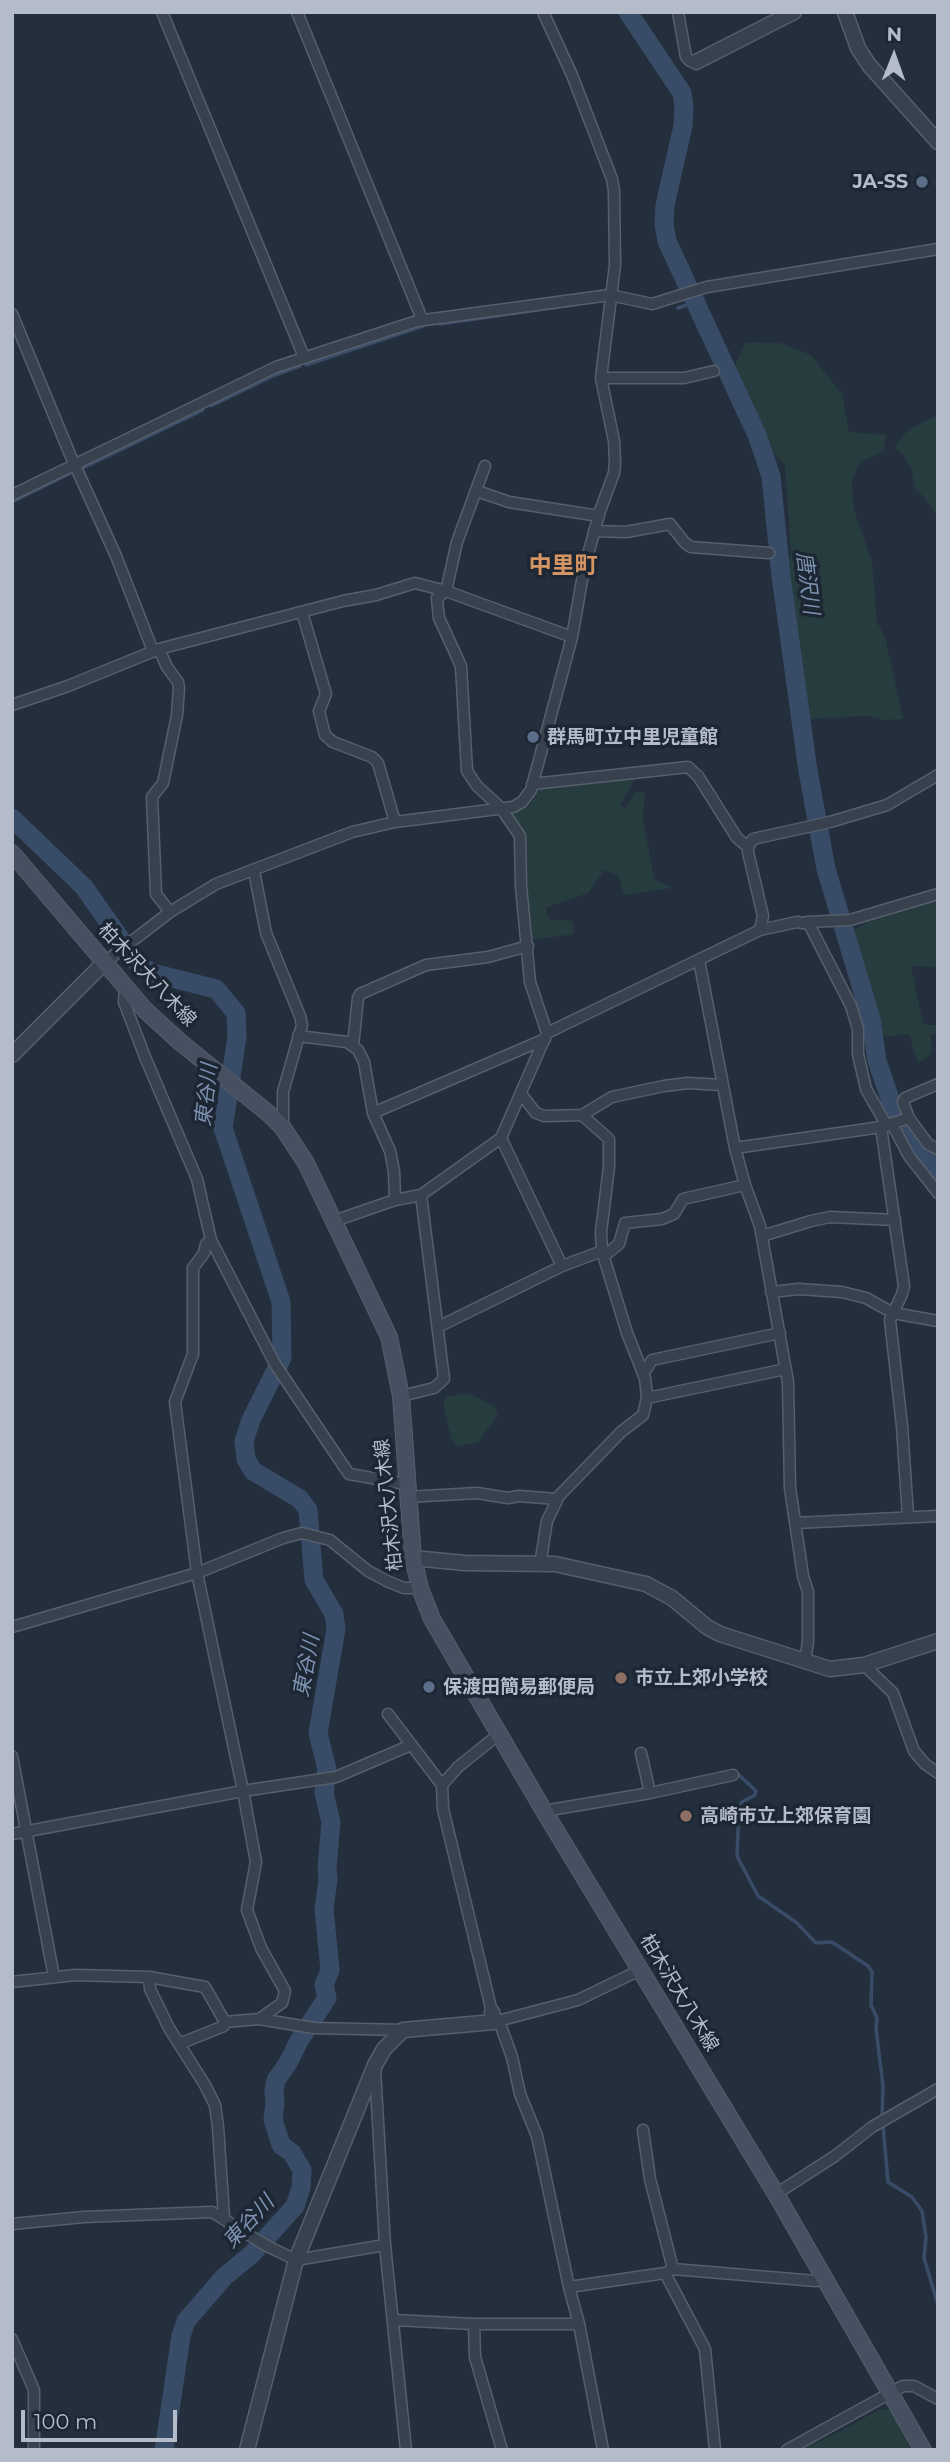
<!DOCTYPE html>
<meta charset="utf-8">
<style>
body{margin:0}
#map{position:relative;width:950px;height:2462px;overflow:hidden;background:#242f3e;font-family:Montserrat,sans-serif}
canvas{display:block}
.frame{position:absolute;inset:0;border:14px solid #b4bcc9;pointer-events:none}
.north{position:absolute;left:859px;top:21px;width:70px;height:70px;-webkit-text-stroke:5px #1d2633;paint-order:stroke;rotate:1deg;font-size:19px;font-weight:700;line-height:28px;text-align:center;color:#b4bcc9}
.north::after{content:'';display:block;margin:auto;width:24px;height:32px;background:#b4bcc9;clip-path:polygon(50% 0,100% 100%,50% 72%,0 100%)}
.scale{position:absolute;left:21px;top:2410px;width:156px;height:32px;box-sizing:border-box;border:4px solid #b4bcc9;border-top:0;padding-left:9px;font-size:21px;line-height:24px;white-space:nowrap;color:#b4bcc9;-webkit-text-stroke:5px #1d2633;paint-order:stroke}
</style>
<div id="map">
<canvas width="950" height="2462"></canvas>
<div class="frame"></div>
<div class="north">N</div>
<div class="scale">100 m</div>
</div>
<script>
const ctx = document.querySelector('canvas').getContext('2d');
ctx.lineJoin = 'round';
function fill(path, color) {
  ctx.fillStyle = color;
  ctx.fill(path, 'evenodd');
}
function shape(rows) {
  const path = new Path2D();
  for (const r of rows) {
    path.moveTo(r[0], r[1]);
    for (let i = 2; i < r.length; i += 2) path.lineTo(r[i], r[i + 1]);
  }
  return path;
}
function stroke(path, color, width, dash) {
  ctx.strokeStyle = color;
  ctx.lineWidth = width;
  ctx.lineCap = dash ? 'butt' : 'round';
  ctx.setLineDash(dash || []);
  ctx.stroke(path);
}
function drawText(font, color, halo, rows, align = 'center') {
  ctx.font = font + ' Montserrat,"Noto Sans JP",sans-serif';
  ctx.lineWidth = 7;
  ctx.setLineDash([]);
  ctx.textBaseline = 'middle';
  ctx.strokeStyle = halo;
  ctx.fillStyle = color;
  for (const [text, x, y, turn = 0] of rows) {
    ctx.save();
    ctx.translate(x, y);
    ctx.rotate((+turn || 0) * Math.PI / 180);
    ctx.textAlign = isNaN(turn) ? turn : align;
    if (halo) ctx.strokeText(text, 0, 0);
    ctx.fillText(text, 0, 0);
    ctx.restore();
  }
}
const green = shape([
 [746,342,780,343,811,355,842,394,849,432,886,435,884,451,860,462,852,479,854,510,872,562,877,622,885,637,903,719,884,720,867,716,806,719,792,653,781,585,791,553,785,465,755,436,733,386,736,362],
 [938,415,938,518,925,498,915,489,911,467,904,456,894,448,908,430],
 [636,777,620,805,626,808,635,792,645,792,643,819,654,879,672,888,624,895,618,875,604,870,588,893,545,908,550,919,573,921,574,934,532,940,524,884,527,866,520,824,510,814,530,804,542,786],
 [938,898,938,967,911,966,923,1023,928,1025,938,1025,938,1033,930,1035,932,1053,918,1064,909,1034,883,1037,859,985,846,934,883,914],
 [465,1394,472,1395,493,1405,498,1414,478,1443,456,1446,451,1438,443,1403,446,1396],
 [880,2409,892,2411,916,2450,800,2450,839,2432]
]);
const stream = shape([
 [678,308,703,299],
 [440,324,573,305],
 [306,365,423,326],
 [211,406,275,375,300,366],
 [83,468,203,410],
 [12,502,73,472],
 [739,1775,756,1791,755,1795,742,1802,739,1807,737,1856,758,1896,797,1923,816,1943,832,1942,868,1966,872,1972,871,2005,877,2018,876,2029,883,2086,882,2118],
 [883,2125,888,2182,912,2197,922,2211,926,2237,924,2258,938,2305]
]);
const river = shape([
 [628,12,682,93,684,106,683,126,665,205,664,224,667,241,757,435,771,476,781,576,808,771,826,869,871,1019,877,1061,895,1113,903,1127,938,1174],
 [12,818,84,887,138,964,152,973,216,989,236,1013,237,1037,223,1128,281,1302,282,1358,251,1420,244,1441,246,1459,253,1471,300,1499,308,1510,314,1580,334,1614,336,1629,318,1733,327,1769,324,1793,331,1822,327,1868,328,1880,324,1909,330,1970,324,1985,327,1998,300,2039,288,2063,276,2080,274,2091,275,2103,273,2119,281,2145,292,2153,302,2170,301,2188,295,2206,252,2254,224,2277,186,2321,181,2336,164,2450]
]);
const minor = shape([
 [162,12,304,357],
 [297,12,422,319],
 [678,12,686,57,690,61,696,62],
 [12,314,69,452,116,556,153,651],
 [601,378,684,378,714,371],
 [485,466,457,542,446,591,437,598,438,609,439,618,461,666,467,771,477,786,501,808,520,836,521,886,530,982,547,1033],
 [477,491,509,502,599,516],
 [12,495,276,367,417,321,610,295,652,304,707,287,938,249],
 [594,531,626,532,670,524,685,543,691,547,769,553],
 [302,612,326,694,319,711,325,735,333,742,372,757,378,763,395,822],
 [159,649,167,667,178,682,179,688,177,715,163,783,152,797,156,894,170,912],
 [12,705,68,686,159,649,343,601,376,595,415,583,446,591,572,637],
 [532,784,688,767,698,776,737,838,748,847],
 [254,871,266,933,300,1016,302,1025,283,1092,283,1128],
 [807,922,850,920,938,894],
 [760,930,797,922,809,924,851,1006,858,1029,858,1054,866,1089,887,1126],
 [699,960,735,1148,745,1185,760,1226,788,1382,790,1488,803,1576,808,1592,808,1641,805,1663],
 [105,962,170,912,216,884,352,832,395,822,513,807,522,802,531,790,572,637,584,569,600,511,614,473,615,463,614,441,601,378,615,265,614,191,612,179,572,75,543,12],
 [125,987,124,1002,145,1057,197,1179,211,1240,275,1364,349,1474,406,1484],
 [298,1036,347,1042,358,1050,364,1062,373,1113,390,1151,394,1171,395,1200],
 [353,1046,358,998,360,994,426,965,488,957,528,946],
 [521,1094,536,1113,544,1116,582,1115,612,1097,664,1086,688,1083,722,1085],
 [373,1113,545,1039],
 [909,1118,903,1102,905,1098,938,1084],
 [892,1124,909,1156,938,1193],
 [881,1127,904,1286,902,1294,890,1320,902,1426,908,1517],
 [501,1138,562,1266],
 [735,1148,881,1127,909,1118,928,1144,938,1149],
 [334,1221,395,1200,421,1195,501,1138,547,1033,760,930,763,916,748,852,748,847,753,839,830,822,887,805,938,775],
 [762,1236,811,1221,830,1217,895,1220],
 [211,1240,206,1244,204,1253,193,1268,193,1354,175,1402,197,1573,243,1791,256,1862,247,1910,261,1948,285,1991,282,2003,259,2019],
 [604,1256,619,1244,625,1223,662,1219,674,1214,683,1199,745,1185],
 [771,1292,799,1289,842,1292,866,1298,893,1313,938,1321],
 [438,1327,562,1266,602,1251],
 [643,1374,652,1360,780,1333],
 [401,1396,434,1388,444,1379,421,1195],
 [647,1398,786,1369],
 [407,1497,477,1493,508,1498,519,1496,557,1499],
 [795,1523,938,1516],
 [540,1565,547,1521,559,1496,621,1432,643,1415,647,1398,645,1378,627,1333,602,1251,601,1232,609,1167,609,1139,582,1115],
 [12,1627,197,1573,283,1538,302,1533,330,1540,368,1571,389,1582,404,1588,420,1588],
 [864,1665,893,1693,914,1751,925,1764,938,1773],
 [388,1714,442,1785],
 [641,1753,650,1793],
 [12,1756,54,1977],
 [544,1811,650,1793,733,1775],
 [12,1834,243,1791,336,1777,411,1745],
 [149,1977,150,1989,169,2028,205,2085,215,2105,218,2127,224,2217],
 [12,1982,75,1975,149,1977,205,1987,225,2022,259,2019,314,2028,403,2030],
 [492,2012,443,1809,442,1785,458,1767,499,1734],
 [499,2021,512,2057,520,2094,537,2136,569,2287,579,2324,603,2450],
 [494,2022,578,2000,640,1970],
 [179,2044,224,2026,225,2022],
 [375,2069,385,2245,406,2450],
 [643,2130,650,2179,673,2269],
 [776,2194,835,2156,872,2127,938,2089],
 [12,2224,84,2217,212,2212,267,2246,296,2260,385,2245],
 [665,2273,705,2349,715,2450],
 [569,2287,665,2273,673,2269,816,2281,823,2277],
 [394,2320,474,2324,579,2324],
 [474,2324,475,2357,502,2450],
 [12,2339,34,2390,34,2450],
 [787,2450,903,2386,914,2386,938,2399]
]);
const tertiary = shape([
 [845,12,858,48,869,65,938,142],
 [696,62,794,12],
 [12,1055,105,962],
 [413,1558,465,1563,555,1564,646,1584,672,1598,707,1627,720,1634,830,1669,864,1665,938,1641],
 [247,2450,296,2260,375,2065,384,2049,403,2030,494,2022,492,2012]
]);
const secondary = shape([
 [12,853,145,1010,180,1042,268,1113,283,1128,306,1163,389,1337,401,1396,413,1558,420,1588,432,1619,544,1811,776,2194,923,2450]
]);
const markers = [
 [922,182,7,"#5c6f8a"],
 [533,737,7,"#5c6f8a"],
 [621,1678,7,"#8d6e63"],
 [429,1687,7,"#5c6f8a"],
 [686,1816,7,"#8d6e63"]
];
const poiNames = [
 ["JA-SS",908,182,"right"],
 ["群馬町立中里児童館",547,737],
 ["市立上郊小学校",635,1678],
 ["保渡田簡易郵便局",443,1687],
 ["高崎市立上郊保育園",700,1816]
];
const streetNames = [
 ["柏木沢大八木線",147,975,47],
 ["柏木沢大八木線",389,1505,-96],
 ["柏木沢大八木線",679,1993,59]
];
const waterNames = [
 ["唐沢川",807,583,83],
 ["東谷川",207,1095,-84],
 ["東谷川",307,1666,-80],
 ["東谷川",249,2222,-47]
];
const quarterNames = [
 ["中里町",563,566]
];
fill(green, '#263c3f');
stroke(stream, '#394c67', 3.5);
stroke(river, '#394c67', 19);
stroke(minor, '#565f6c', 13);
stroke(tertiary, '#565f6c', 17);
stroke(secondary, '#565f6c', 18);
stroke(minor, '#38414e', 10);
stroke(tertiary, '#38414e', 14);
stroke(secondary, '#465061', 16);
for (const [x, y, r, color] of markers) {
  const dot = new Path2D();
  dot.arc(x, y, r, 0, 2 * Math.PI);
  ctx.fillStyle = color;
  ctx.fill(dot);
  stroke(dot, '#1d2633', 2.5);
}
drawText('bold 19px', '#b4bcc9', '#1d2633', poiNames, 'left');
drawText('19px', '#b4bcc9', '#1d2633', streetNames);
drawText('italic 21px', '#7c92b1', '#1d2633', waterNames);
drawText('bold 23px', '#d59563', '#1d2633', quarterNames);
</script>
